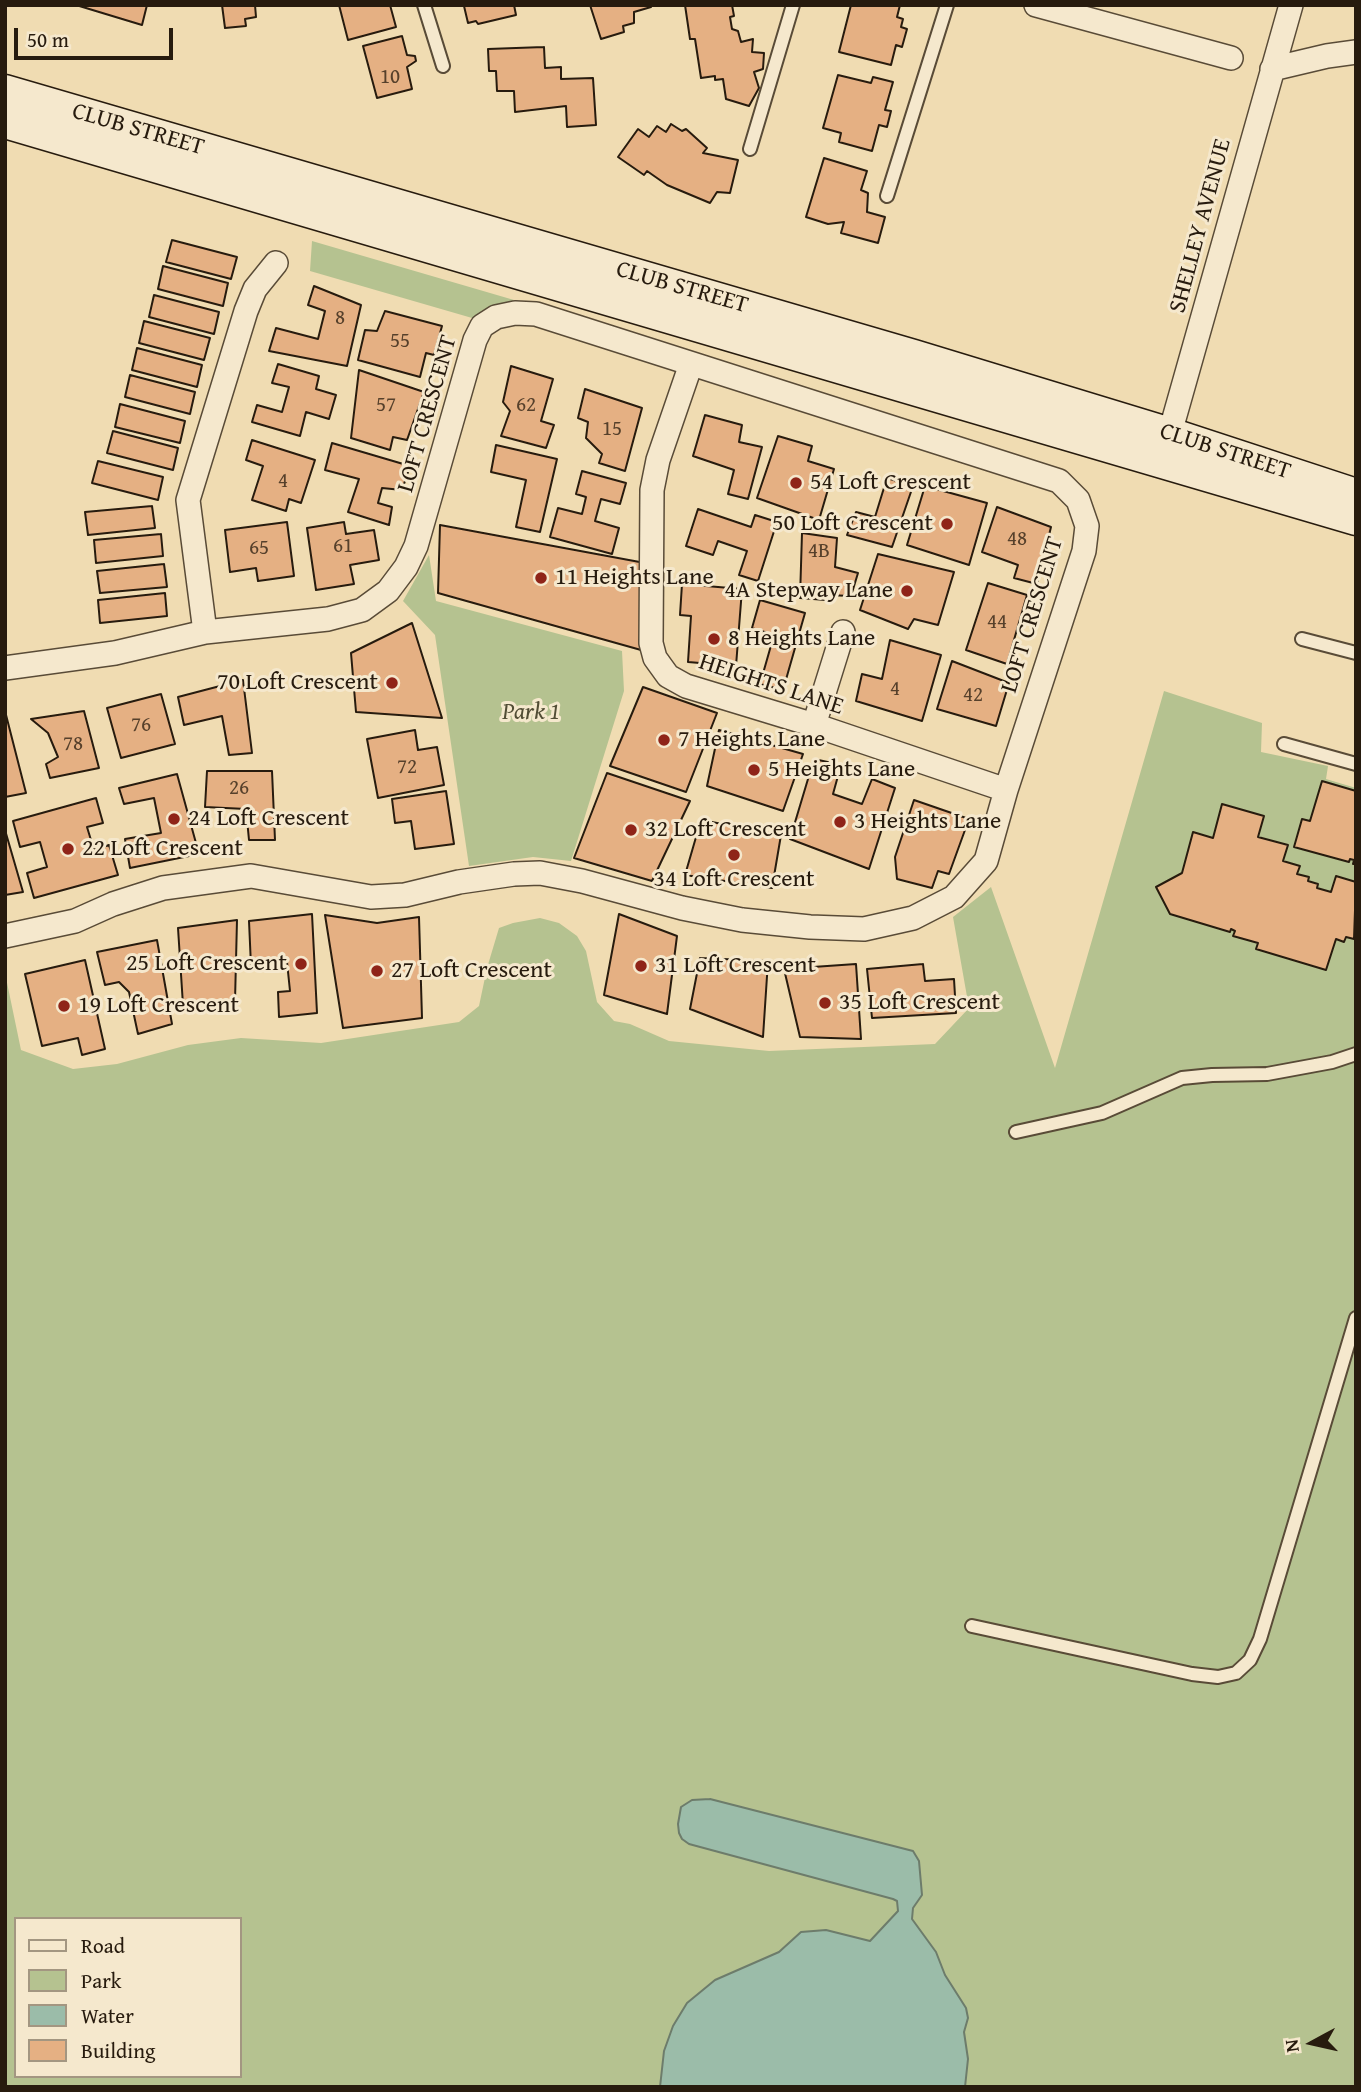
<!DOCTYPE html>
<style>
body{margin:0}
#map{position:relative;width:1361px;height:2092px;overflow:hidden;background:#f0dcb2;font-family:"Gentium Book Plus",serif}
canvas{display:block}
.frame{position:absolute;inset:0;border:7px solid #271b0e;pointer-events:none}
.legend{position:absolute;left:14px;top:1917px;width:228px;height:161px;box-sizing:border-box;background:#f5e8cd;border:2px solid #a39681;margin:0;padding:9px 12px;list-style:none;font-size:21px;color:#271b0e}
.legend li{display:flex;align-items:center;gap:14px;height:35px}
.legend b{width:35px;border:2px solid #a39681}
.north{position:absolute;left:1277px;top:2008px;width:70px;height:70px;-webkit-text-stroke:5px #f5e8cd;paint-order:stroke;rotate:262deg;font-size:19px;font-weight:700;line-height:28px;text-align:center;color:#271b0e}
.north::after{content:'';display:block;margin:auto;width:24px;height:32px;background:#271b0e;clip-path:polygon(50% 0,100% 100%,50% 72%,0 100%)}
.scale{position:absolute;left:14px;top:28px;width:159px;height:32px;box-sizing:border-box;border:4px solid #271b0e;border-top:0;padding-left:9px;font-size:21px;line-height:24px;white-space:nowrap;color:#271b0e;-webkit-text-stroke:5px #f5e8cd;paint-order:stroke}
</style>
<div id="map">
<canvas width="1361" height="2092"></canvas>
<div class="frame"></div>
<ul class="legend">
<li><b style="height:9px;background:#f5e8cd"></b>Road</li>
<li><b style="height:19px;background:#b5c290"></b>Park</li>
<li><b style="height:19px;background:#9bbca9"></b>Water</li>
<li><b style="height:19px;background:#e5b083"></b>Building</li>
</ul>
<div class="north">N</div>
<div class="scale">50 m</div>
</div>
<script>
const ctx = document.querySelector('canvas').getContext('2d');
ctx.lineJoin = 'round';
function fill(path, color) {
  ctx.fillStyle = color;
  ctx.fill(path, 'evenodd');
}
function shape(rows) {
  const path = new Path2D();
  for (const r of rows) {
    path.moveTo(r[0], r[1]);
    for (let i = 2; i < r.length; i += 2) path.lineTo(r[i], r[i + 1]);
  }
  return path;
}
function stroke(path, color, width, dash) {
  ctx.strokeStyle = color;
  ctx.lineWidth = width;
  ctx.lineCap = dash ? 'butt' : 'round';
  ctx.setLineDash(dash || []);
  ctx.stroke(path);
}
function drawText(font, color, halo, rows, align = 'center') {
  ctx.font = font + ' "Gentium Book Plus",serif';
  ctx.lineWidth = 6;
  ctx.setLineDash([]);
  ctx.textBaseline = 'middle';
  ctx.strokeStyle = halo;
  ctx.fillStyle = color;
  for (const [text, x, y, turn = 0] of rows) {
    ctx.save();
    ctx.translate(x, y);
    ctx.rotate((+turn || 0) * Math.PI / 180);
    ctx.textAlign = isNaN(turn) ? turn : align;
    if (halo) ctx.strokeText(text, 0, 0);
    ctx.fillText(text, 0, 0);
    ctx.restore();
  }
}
const green = shape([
 [312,241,514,300,479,320,310,271],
 [429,555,436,601,622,651,624,691,571,861,533,857,469,866,435,635,403,601],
 [1164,691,1262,723,1261,752,1328,766,1326,779,1356,788,1356,2087,5,2087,5,973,21,1050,73,1069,117,1064,188,1045,241,1038,321,1043,459,1022,479,1006,487,968,499,928,513,923,540,918,559,923,577,936,586,951,597,1002,614,1021,630,1024,669,1041,769,1051,935,1044,969,1008,953,917,991,887,1055,1068],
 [16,1919,240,1919,240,2076,16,2076]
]);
const water = shape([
 [710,1799,913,1851,919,1861,922,1895,913,1908,912,1919,936,1952,945,1975,966,2008,968,2018,964,2032,968,2059,965,2087,660,2087,664,2051,673,2026,687,2003,715,1980,779,1952,801,1932,826,1930,870,1941,898,1911,897,1901,893,1899,689,1844,682,1839,679,1833,678,1824,681,1807,692,1800,710,1799]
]);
const building = shape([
 [76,5,147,5,142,25,76,5],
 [222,5,255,5,256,17,245,19,246,26,225,28,222,5],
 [339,5,390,5,396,27,348,40,339,5],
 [514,5,516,15,478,24,476,21,468,23,464,6,514,5],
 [590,5,650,5,651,7,634,12,634,23,623,26,624,32,601,39,590,5],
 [685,5,732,5,734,16,730,17,732,29,738,31,741,42,753,39,752,52,764,53,763,69,754,72,759,88,749,106,726,99,723,79,715,80,715,76,701,78,695,39,690,39,685,5],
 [851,5,900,5,897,17,903,19,901,27,907,29,902,47,896,45,891,65,839,52,851,5],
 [402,36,407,55,415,56,416,61,407,67,412,89,377,98,363,46,402,36],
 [544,47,545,68,561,67,561,79,593,78,596,125,567,127,566,106,515,112,514,91,497,91,496,71,489,71,488,49,544,47],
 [838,75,871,83,873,77,893,82,885,110,891,111,887,127,879,125,872,151,839,142,841,133,823,128,838,75],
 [671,124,682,131,686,129,707,148,703,153,738,160,730,193,717,192,710,203,667,185,647,171,644,175,618,157,638,129,649,137,657,126,666,132,671,124],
 [824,158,867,171,861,190,868,193,867,212,885,217,878,243,841,233,844,222,828,224,806,217,824,158],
 [172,240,237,257,231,279,166,262,172,240],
 [163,266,228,283,223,306,158,289,163,266],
 [314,286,361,305,347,366,269,351,276,328,318,339,325,311,308,305,314,286],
 [154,295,219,312,214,334,149,317,154,295],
 [385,311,442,326,434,355,426,353,420,377,358,360,365,330,377,331,385,311],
 [144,321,210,338,204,360,139,343,144,321],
 [137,348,202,365,197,387,132,370,137,348],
 [278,364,319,376,316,389,336,395,329,419,306,412,300,436,252,422,257,405,282,412,289,387,272,383,278,364],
 [511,366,553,379,541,421,554,425,546,448,501,436,510,411,503,402,511,366],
 [359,370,424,392,407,440,393,437,390,450,351,438,359,370],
 [130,375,195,392,190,414,125,397,130,375],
 [585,389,642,408,625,471,599,463,602,454,586,438,588,422,578,418,585,389],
 [120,404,185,421,180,443,115,427,120,404],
 [705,415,742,425,739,442,762,447,748,499,728,494,734,470,693,456,705,415],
 [113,431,178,448,173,470,107,453,113,431],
 [778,436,812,446,808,461,834,469,819,520,757,498,778,436],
 [252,440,315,460,301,503,289,499,286,511,252,500,263,466,246,460,252,440],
 [332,443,410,466,402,490,382,488,378,503,392,507,389,525,348,512,359,479,325,470,332,443],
 [496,445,557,459,540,532,516,527,526,480,491,472,496,445],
 [98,461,163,477,158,500,92,483,98,461],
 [582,471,626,483,620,504,601,499,595,521,619,528,612,554,550,537,558,508,582,514,586,497,576,494,582,471],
 [887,478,913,486,892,547,847,535,856,512,875,517,887,478],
 [925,486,987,503,969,565,907,545,925,486],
 [152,506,155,528,88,535,85,512,152,506],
 [997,507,1051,527,1037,584,1014,578,1018,565,982,552,997,507],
 [698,509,751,527,755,515,777,522,758,581,739,575,747,551,718,541,713,555,686,546,698,509],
 [287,522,294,576,258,581,256,568,230,572,225,530,287,522],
 [344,522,346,534,374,530,379,560,350,565,354,584,316,590,307,528,344,522],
 [440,525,645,563,641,650,438,593,440,525],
 [802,533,837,538,835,567,858,573,851,596,827,595,826,600,800,598,802,533],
 [161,534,163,556,96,563,94,540,161,534],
 [878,554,954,572,938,625,914,619,908,629,860,610,878,554],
 [164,564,167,587,100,593,97,571,164,564],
 [988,583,1027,595,1007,664,966,650,988,583],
 [682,584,742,589,736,666,688,662,691,616,680,615,682,584],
 [165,593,167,616,100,623,98,600,165,593],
 [760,600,805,613,783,690,760,684,774,635,752,628,760,600],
 [412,623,442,718,356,712,351,653,412,623],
 [890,640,941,655,922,721,856,701,862,674,882,679,890,640],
 [952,661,1009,683,996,726,937,709,952,661],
 [243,680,252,753,229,755,222,716,184,725,178,697,243,680],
 [643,687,717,713,686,792,610,766,643,687],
 [161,694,175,744,121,758,107,708,161,694],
 [5,711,26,793,5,797,5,711],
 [84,711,99,768,50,778,46,764,58,757,48,733,31,719,84,711],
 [415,730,418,750,437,747,444,785,378,798,367,739,415,730],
 [719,730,803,754,783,811,707,786,719,730],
 [814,759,841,765,833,794,862,804,872,779,895,788,869,869,790,839,814,759],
 [207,771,272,771,275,840,249,840,246,809,205,807,207,771],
 [607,773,690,801,652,881,574,858,607,773],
 [177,774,199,854,130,868,125,839,161,833,154,798,124,804,119,788,177,774],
 [1322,781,1356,791,1356,864,1353,864,1354,860,1350,859,1349,862,1294,847,1302,819,1310,821,1322,781],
 [446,791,454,844,415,849,411,821,395,823,392,799,446,791],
 [96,798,103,823,87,827,94,850,109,845,118,875,34,898,27,873,47,867,40,842,20,847,13,821,96,798],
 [914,800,969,819,949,874,938,871,932,888,897,879,895,857,914,800],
 [1222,804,1264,816,1258,837,1288,845,1283,861,1300,866,1297,874,1309,877,1308,881,1318,884,1317,888,1331,892,1336,876,1356,882,1354,939,1346,937,1344,942,1336,939,1326,970,1256,949,1258,943,1233,936,1235,931,1231,929,1230,932,1170,914,1156,887,1182,873,1193,832,1213,838,1222,804],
 [701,820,781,835,772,888,685,875,701,820],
 [5,830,23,892,5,895,5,830],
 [312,914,317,1013,279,1017,278,992,290,991,287,962,251,966,249,921,312,914],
 [619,914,677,936,667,1014,604,995,619,914],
 [325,915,377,923,419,917,422,1018,343,1028,325,915],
 [237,920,235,1001,183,1005,178,928,237,920],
 [157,940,172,1024,138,1034,129,992,119,982,105,985,97,952,157,940],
 [700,958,768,961,763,1037,690,1009,700,958],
 [85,960,105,1049,82,1055,78,1038,42,1046,25,974,85,960],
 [856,964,861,1039,800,1037,784,969,856,964],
 [923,964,925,981,954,979,956,1013,872,1018,867,969,923,964]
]);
const lane = shape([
 [424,5,443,66],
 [750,149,793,5],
 [887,196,947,5],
 [1302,639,1356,653],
 [1284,744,1356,764],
 [1016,1132,1102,1113,1182,1078,1212,1075,1267,1074,1332,1062,1356,1054],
 [972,1626,1192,1674,1218,1677,1236,1673,1250,1660,1260,1639,1356,1318]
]);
const street = shape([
 [1036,5,1231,58],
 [1272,69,1327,56,1356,52],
 [691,364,658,460,652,490,651,643,655,658,668,676,686,686,814,725,1006,790],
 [1166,447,1291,5],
 [205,632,188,500,246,311,255,289,276,263],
 [5,668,115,653,205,632,328,619,362,610,388,591,406,567,416,546,475,340,482,326,496,317,515,313,536,314,1059,481,1078,500,1087,526,1084,551,1006,790,986,861,954,897,913,918,864,929,810,927,742,920,682,908,582,881,540,873,514,874,459,882,405,895,371,897,251,876,163,888,113,904,75,921,5,936],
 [814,725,843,632]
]);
const secondary = shape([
 [5,91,914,356,1170,434,1356,495],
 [5,122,1356,519]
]);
const markers = [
 [796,483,7,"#8f2418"],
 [947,524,7,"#8f2418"],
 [541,578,7,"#8f2418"],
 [907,591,7,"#8f2418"],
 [714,639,7,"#8f2418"],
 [392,683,7,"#8f2418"],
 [664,740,7,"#8f2418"],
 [754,770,7,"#8f2418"],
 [174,819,7,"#8f2418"],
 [840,822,7,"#8f2418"],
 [631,830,7,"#8f2418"],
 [68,849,7,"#8f2418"],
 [734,855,7,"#8f2418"],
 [301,964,7,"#8f2418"],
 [641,966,7,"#8f2418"],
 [377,971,7,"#8f2418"],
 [825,1003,7,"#8f2418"],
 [64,1006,7,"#8f2418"]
];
const numberNames = [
 ["10",390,78],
 ["8",340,319],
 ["55",400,342],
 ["57",386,406],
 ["62",526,406],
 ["15",612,430],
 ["4",283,482],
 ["48",1017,540],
 ["61",343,547],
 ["65",259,549],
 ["4B",819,552],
 ["44",997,623],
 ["4",895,690],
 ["42",973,696],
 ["76",141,726],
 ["78",73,745],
 ["72",407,768],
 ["26",239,789]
];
const streetNames = [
 ["CLUB STREET",138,130,16],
 ["SHELLEY AVENUE",1201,226,-75],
 ["CLUB STREET",682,288,16],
 ["LOFT CRESCENT",428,414,-74],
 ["CLUB STREET",1225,452,18],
 ["LOFT CRESCENT",1033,615,-73],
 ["HEIGHTS LANE",771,685,18]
];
const poiNames = [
 ["54 Loft Crescent",810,483],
 ["50 Loft Crescent",933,524,"right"],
 ["11 Heights Lane",555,578],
 ["4A Stepway Lane",893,591,"right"],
 ["8 Heights Lane",728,639],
 ["70 Loft Crescent",378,683,"right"],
 ["7 Heights Lane",678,740],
 ["5 Heights Lane",768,770],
 ["24 Loft Crescent",188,819],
 ["3 Heights Lane",854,822],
 ["32 Loft Crescent",645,830],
 ["22 Loft Crescent",82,849],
 ["34 Loft Crescent",734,880,"center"],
 ["25 Loft Crescent",287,964,"right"],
 ["31 Loft Crescent",655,966],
 ["27 Loft Crescent",391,971],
 ["35 Loft Crescent",839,1003],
 ["19 Loft Crescent",78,1006]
];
const parkNames = [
 ["Park 1",531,713]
];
fill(green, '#b5c290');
fill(water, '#9bbca9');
stroke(water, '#6d7c6b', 2);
fill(building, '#e5b083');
stroke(building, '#271b0e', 2);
stroke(lane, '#594b37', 16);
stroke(street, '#594b37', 26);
stroke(secondary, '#271b0e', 35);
stroke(lane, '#f5e8cd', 12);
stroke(street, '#f5e8cd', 23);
stroke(secondary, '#f5e8cd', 32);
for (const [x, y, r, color] of markers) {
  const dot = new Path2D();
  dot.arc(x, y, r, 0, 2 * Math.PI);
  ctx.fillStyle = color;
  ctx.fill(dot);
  stroke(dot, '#f5e8cd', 2.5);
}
drawText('21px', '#56402b', null, numberNames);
drawText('24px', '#271b0e', '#f5e8cd', streetNames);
drawText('24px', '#271b0e', '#f5e8cd', poiNames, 'left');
drawText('italic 24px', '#524d35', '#f5e8cd', parkNames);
</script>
